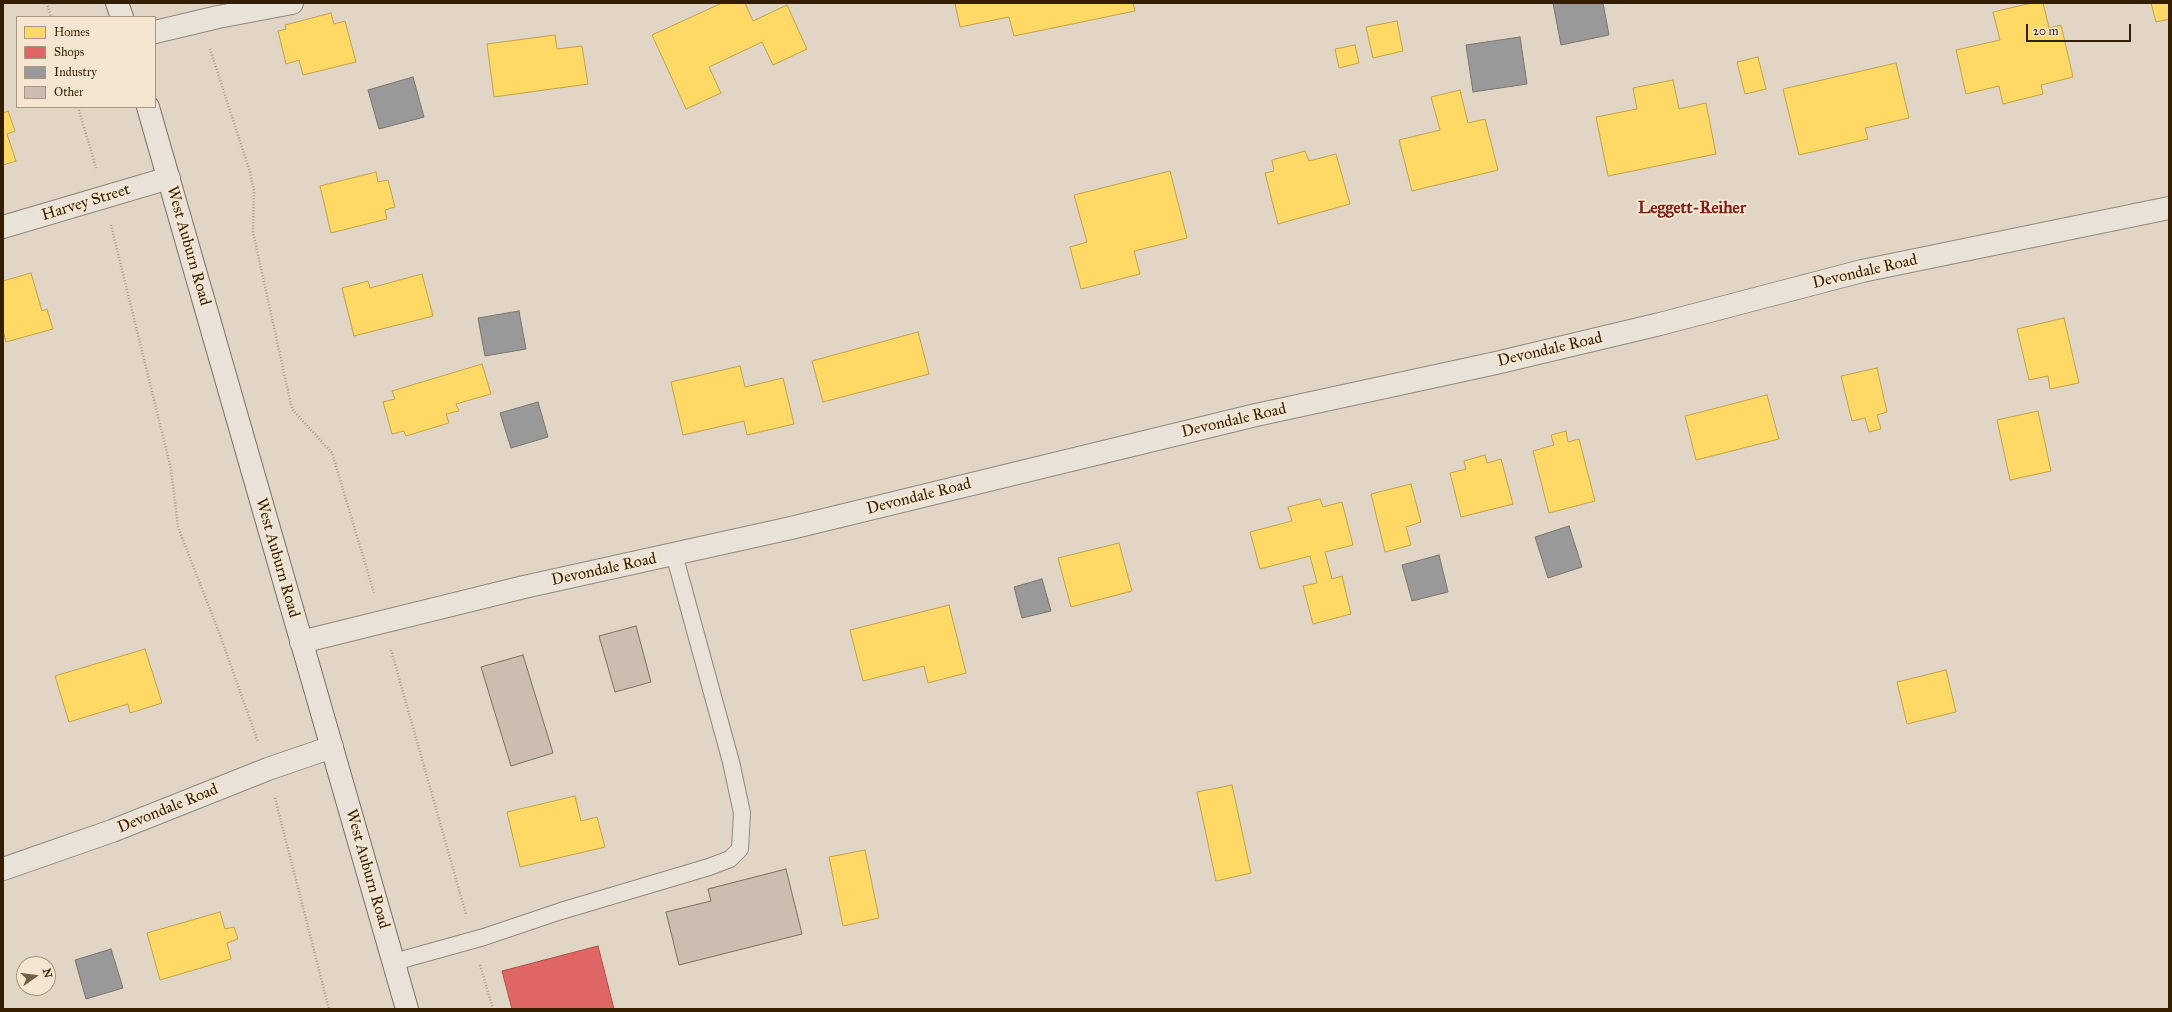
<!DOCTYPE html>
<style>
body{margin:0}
#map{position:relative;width:2172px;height:1012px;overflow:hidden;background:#e1d6c5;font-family:"IM FELL Great Primer",serif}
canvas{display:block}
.frame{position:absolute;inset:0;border:4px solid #351e00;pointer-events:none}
.legend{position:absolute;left:16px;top:16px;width:140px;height:92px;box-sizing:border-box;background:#f4e6d1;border:1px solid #a8967d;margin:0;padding:5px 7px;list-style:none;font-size:12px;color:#351e00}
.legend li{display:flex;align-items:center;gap:8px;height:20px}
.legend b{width:20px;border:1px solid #a8967d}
.north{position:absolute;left:16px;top:956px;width:40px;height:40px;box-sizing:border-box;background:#f4e6d1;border:1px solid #a8967d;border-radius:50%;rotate:76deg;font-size:11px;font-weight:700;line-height:16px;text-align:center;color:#351e00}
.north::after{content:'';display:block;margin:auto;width:14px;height:18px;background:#715e45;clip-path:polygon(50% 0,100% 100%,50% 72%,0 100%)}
.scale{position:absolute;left:2026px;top:24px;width:105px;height:18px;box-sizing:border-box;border:2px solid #351e00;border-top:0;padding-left:5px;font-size:12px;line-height:14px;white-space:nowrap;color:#351e00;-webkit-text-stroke:3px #f4e6d1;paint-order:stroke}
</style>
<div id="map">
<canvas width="2172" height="1012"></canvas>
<div class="frame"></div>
<ul class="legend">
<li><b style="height:11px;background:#ffd966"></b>Homes</li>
<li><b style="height:11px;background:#e06666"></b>Shops</li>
<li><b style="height:11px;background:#999"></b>Industry</li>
<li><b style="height:11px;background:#cdbdb0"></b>Other</li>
</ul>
<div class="north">N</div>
<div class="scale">20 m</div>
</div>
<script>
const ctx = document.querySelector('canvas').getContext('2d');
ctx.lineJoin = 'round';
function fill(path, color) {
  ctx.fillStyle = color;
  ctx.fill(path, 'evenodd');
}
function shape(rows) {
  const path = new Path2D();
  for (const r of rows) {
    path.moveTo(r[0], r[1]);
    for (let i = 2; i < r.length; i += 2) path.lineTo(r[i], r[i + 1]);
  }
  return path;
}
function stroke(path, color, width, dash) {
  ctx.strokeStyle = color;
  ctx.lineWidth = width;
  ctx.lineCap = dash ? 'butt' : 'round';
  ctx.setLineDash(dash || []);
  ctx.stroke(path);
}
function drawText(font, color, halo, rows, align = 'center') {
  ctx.font = font + ' "IM FELL Great Primer",serif';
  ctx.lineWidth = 4;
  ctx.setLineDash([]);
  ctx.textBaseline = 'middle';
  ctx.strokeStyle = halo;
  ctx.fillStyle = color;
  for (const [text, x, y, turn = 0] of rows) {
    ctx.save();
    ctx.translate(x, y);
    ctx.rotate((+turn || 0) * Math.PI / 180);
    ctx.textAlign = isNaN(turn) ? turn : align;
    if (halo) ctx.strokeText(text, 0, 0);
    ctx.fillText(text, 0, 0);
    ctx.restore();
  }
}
const homes = shape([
 [722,3,745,3,753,21,787,5,807,49,773,65,762,42,709,67,721,93,686,109,652,35,722,3],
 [955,3,1133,3,1135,11,1014,36,1009,17,960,27,955,3],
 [2032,3,2043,3,2049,28,2061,25,2073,77,2041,85,2043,94,2003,104,1999,86,1966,94,1956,50,2000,40,1993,12,2032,3],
 [2151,3,2169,3,2169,19,2156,22,2151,3],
 [331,13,334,24,345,21,356,62,303,75,299,60,286,64,278,31,286,29,285,25,331,13],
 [1397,21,1403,51,1373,58,1366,27,1397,21],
 [555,35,557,49,582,46,588,84,494,97,487,44,555,35],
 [1355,45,1359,63,1339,68,1335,49,1355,45],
 [1758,57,1766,89,1745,94,1737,62,1758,57],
 [1896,63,1909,118,1865,128,1868,139,1799,155,1783,89,1896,63],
 [1673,80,1679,109,1706,103,1716,154,1608,176,1596,117,1637,109,1633,88,1673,80],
 [1460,90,1468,123,1485,119,1498,170,1412,191,1399,140,1440,130,1431,97,1460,90],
 [8,111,15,131,7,134,16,161,3,165,3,113,8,111],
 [1305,151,1309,161,1336,154,1350,204,1278,224,1265,173,1274,171,1272,160,1305,151],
 [1170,171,1187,238,1134,251,1140,274,1081,289,1070,247,1087,242,1074,195,1170,171],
 [376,172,378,182,388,180,395,207,385,210,387,219,331,233,320,186,376,172],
 [31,273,42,311,47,309,53,329,6,342,3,331,3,281,31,273],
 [422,274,433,316,354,336,342,288,368,281,370,288,422,274],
 [2064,318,2079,383,2050,389,2048,376,2029,380,2017,329,2064,318],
 [918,332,929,374,823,402,812,361,918,332],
 [482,364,491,394,456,404,459,411,446,414,449,423,406,436,404,431,392,434,383,402,395,399,392,391,482,364],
 [740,366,745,387,783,378,794,424,747,435,744,421,683,435,671,382,740,366],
 [1877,368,1887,412,1877,415,1881,429,1869,432,1865,418,1852,421,1841,376,1877,368],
 [1767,395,1779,439,1696,460,1685,416,1767,395],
 [2038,411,2051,471,2010,480,1997,420,2038,411],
 [1566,431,1568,442,1579,439,1595,501,1549,513,1533,451,1554,445,1551,435,1566,431],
 [1485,455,1487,463,1501,459,1513,504,1461,517,1450,473,1466,469,1464,461,1485,455],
 [1411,484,1421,522,1406,527,1411,545,1385,552,1371,494,1411,484],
 [1320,499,1323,507,1342,502,1353,545,1325,552,1332,579,1342,576,1351,614,1313,624,1303,586,1317,583,1310,556,1260,569,1250,532,1292,521,1288,507,1320,499],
 [1119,543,1132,591,1071,607,1058,558,1119,543],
 [949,605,966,673,928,683,924,666,863,681,850,630,949,605],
 [145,649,162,703,130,713,128,704,69,722,55,676,145,649],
 [1946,670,1956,712,1907,724,1897,682,1946,670],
 [1232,785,1251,873,1216,881,1197,792,1232,785],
 [575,796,581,821,597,817,605,847,520,867,507,812,575,796],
 [865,850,879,918,843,926,829,857,865,850],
 [220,912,225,929,234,927,238,939,227,943,231,959,160,980,147,933,220,912]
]);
const shops = shape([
 [598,946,614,1009,512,1009,502,971,598,946]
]);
const industry = shape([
 [1553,3,1603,3,1609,35,1561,45,1553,3],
 [1520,37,1527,84,1473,92,1466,45,1520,37],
 [413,77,424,117,379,129,368,90,413,77],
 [519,311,526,349,485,356,478,318,519,311],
 [538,402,548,437,511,448,500,413,538,402],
 [1569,526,1582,567,1548,578,1535,537,1569,526],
 [1439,555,1448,592,1412,601,1402,565,1439,555],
 [1042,579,1051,611,1022,618,1014,587,1042,579],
 [111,949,123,988,86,999,75,960,111,949]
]);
const building = shape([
 [636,626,651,682,615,692,599,636,636,626],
 [523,655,553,753,511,766,481,667,523,655],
 [786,869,802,934,679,965,666,912,711,901,708,889,786,869]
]);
const path = shape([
 [47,3,51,17],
 [210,49,250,172,254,191,253,232,292,409,332,453,374,593],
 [78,107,96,168],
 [111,225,171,469,178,527,220,635,258,742],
 [391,650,466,914],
 [275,798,329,1009],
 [480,965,493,1009]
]);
const lane = shape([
 [394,962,484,937,561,911,709,867,730,859,740,849,742,813,731,762,674,554]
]);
const street = shape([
 [155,32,218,17,292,3],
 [3,227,169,178],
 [301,642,524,587,791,528,1256,415,1496,363,1660,324,1862,271,2169,208],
 [3,869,112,831,268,769,332,747]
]);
const secondary = shape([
 [117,3,122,17],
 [148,107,407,1009]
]);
const streetNames = [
 ["Harvey Street",86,203,-17],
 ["West Auburn Road",188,246,74],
 ["Devondale Road",1865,272,-13],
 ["Devondale Road",1550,350,-13],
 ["Devondale Road",1234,421,-13],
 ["Devondale Road",919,497,-14],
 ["West Auburn Road",277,558,74],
 ["Devondale Road",604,570,-12],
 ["Devondale Road",168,809,-22],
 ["West Auburn Road",367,869,74]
];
const neighbourhoodNames = [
 ["Leggett-Reiher",1692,209]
];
fill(homes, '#ffd966');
stroke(homes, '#c2a147', 1);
fill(shops, '#e06666');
stroke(shops, '#ad5047', 1);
fill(industry, '#999');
stroke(industry, '#7b746b', 1);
fill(building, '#cdbdb0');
stroke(building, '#797062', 1);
stroke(lane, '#92897b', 18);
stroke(street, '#92897b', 24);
stroke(secondary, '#797062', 24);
stroke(path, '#a59e94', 2.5, [1, 2]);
stroke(lane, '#e8e2d9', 16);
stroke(street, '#e8e2d9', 22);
stroke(secondary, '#e8e2d9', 22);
drawText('16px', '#351e00', '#f4e6d1', streetNames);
drawText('bold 17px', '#7a1f14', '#f4e6d1', neighbourhoodNames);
</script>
